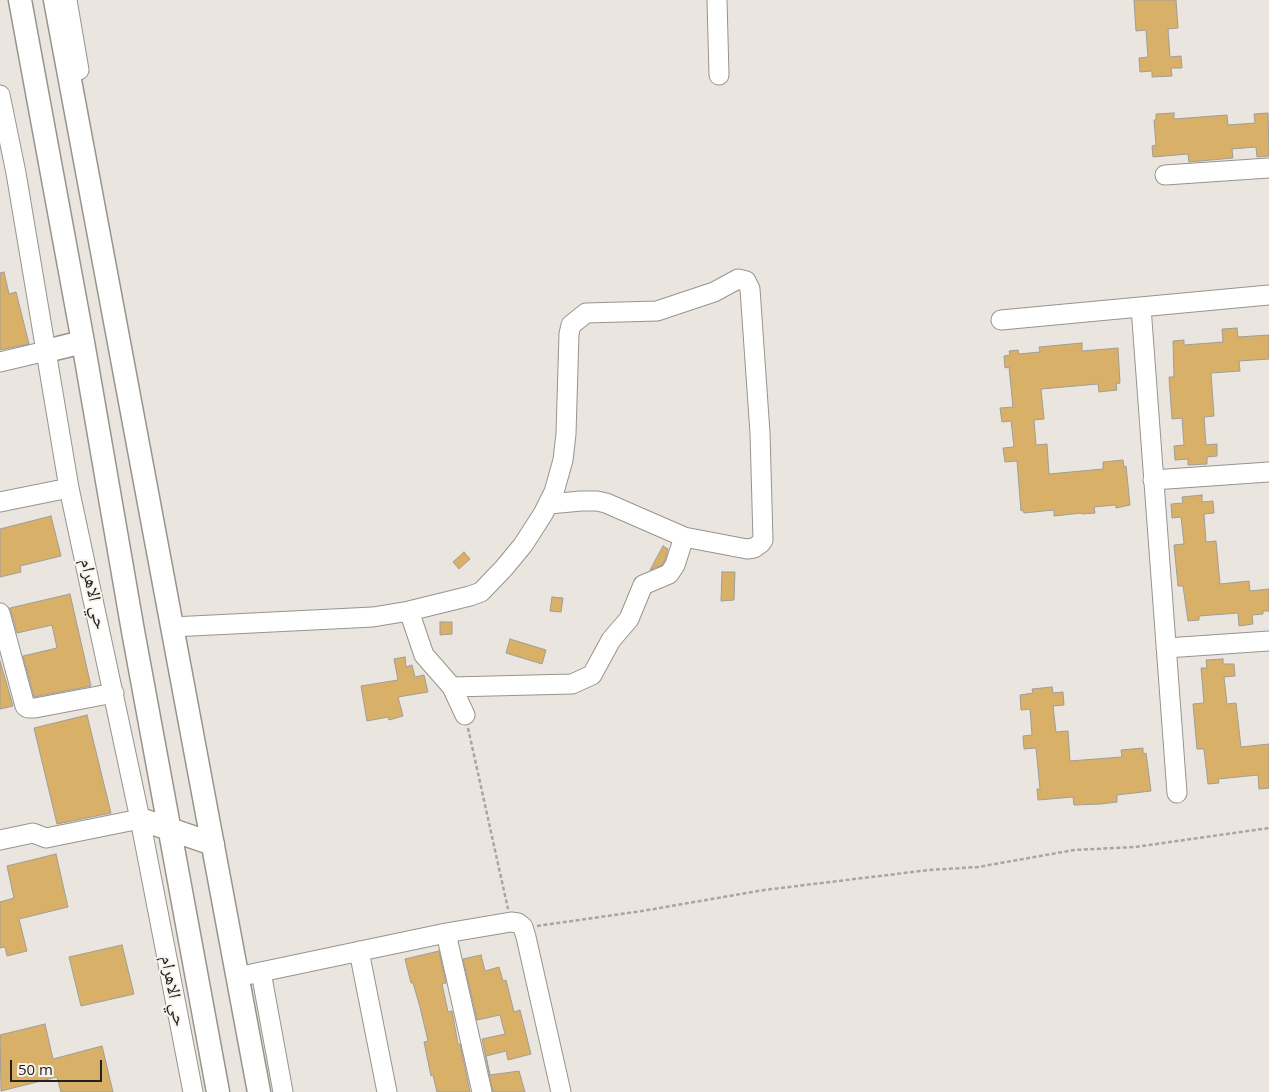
<!DOCTYPE html>
<meta charset="utf-8">
<style>
body{margin:0}
#map{position:relative;width:1269px;height:1092px;overflow:hidden;background:#eae5de;font-family:"Open Sans",sans-serif}
canvas{display:block}
.scale{position:absolute;left:10px;top:1060px;width:92px;height:22px;box-sizing:border-box;border:2px solid #23221f;border-top:0;padding-left:6px;font-size:15px;line-height:18px;white-space:nowrap;color:#23221f;-webkit-text-stroke:4px #f7f3eb;paint-order:stroke}
</style>
<div id="map">
<canvas width="1269" height="1092"></canvas>
<div class="scale">50 m</div>
</div>
<script>
const ctx = document.querySelector('canvas').getContext('2d');
ctx.lineJoin = 'round';
function fill(path, color) {
  ctx.fillStyle = color;
  ctx.fill(path, 'evenodd');
}
function shape(rows) {
  const path = new Path2D();
  for (const r of rows) {
    path.moveTo(r[0], r[1]);
    for (let i = 2; i < r.length; i += 2) path.lineTo(r[i], r[i + 1]);
  }
  return path;
}
function stroke(path, color, width, dash) {
  ctx.strokeStyle = color;
  ctx.lineWidth = width;
  ctx.lineCap = dash ? 'butt' : 'round';
  ctx.setLineDash(dash || []);
  ctx.stroke(path);
}
function drawText(font, color, halo, rows, align = 'center') {
  ctx.font = font + ' "Open Sans","Noto Naskh Arabic",sans-serif';
  ctx.lineWidth = 4;
  ctx.setLineDash([]);
  ctx.textBaseline = 'middle';
  ctx.strokeStyle = halo;
  ctx.fillStyle = color;
  for (const [text, x, y, turn = 0] of rows) {
    ctx.save();
    ctx.translate(x, y);
    ctx.rotate((+turn || 0) * Math.PI / 180);
    ctx.textAlign = isNaN(turn) ? turn : align;
    if (halo) ctx.strokeText(text, 0, 0);
    ctx.fillText(text, 0, 0);
    ctx.restore();
  }
}
const building = shape([
 [1134,0,1176,0,1178,28,1168,29,1170,57,1181,56,1182,68,1171,68,1172,76,1152,77,1152,71,1140,72,1139,58,1148,57,1146,30,1136,31,1134,0],
 [1174,113,1174,119,1227,115,1228,125,1255,123,1254,114,1268,113,1269,156,1257,157,1256,147,1232,149,1233,158,1189,162,1188,154,1153,157,1152,146,1156,145,1154,120,1156,120,1156,114,1174,113],
 [4,272,9,294,16,292,29,344,0,350,0,273,4,272],
 [1237,328,1238,337,1269,335,1269,359,1239,361,1240,371,1211,373,1214,416,1204,417,1206,445,1217,444,1217,456,1207,457,1207,464,1188,465,1188,459,1175,460,1174,446,1184,445,1182,418,1172,419,1169,377,1174,377,1173,341,1184,340,1184,345,1223,342,1222,329,1237,328],
 [1082,343,1082,351,1118,348,1120,383,1116,384,1117,390,1099,392,1098,384,1041,389,1044,419,1034,420,1036,445,1047,444,1049,474,1103,469,1103,462,1123,460,1124,467,1126,466,1130,505,1116,508,1116,505,1094,507,1095,513,1082,514,1082,513,1054,516,1054,510,1024,513,1023,510,1021,511,1017,461,1005,462,1003,448,1014,447,1011,421,1002,422,1000,408,1013,407,1009,367,1005,368,1004,356,1010,355,1009,351,1018,350,1019,354,1040,352,1039,347,1082,343],
 [1202,495,1202,502,1213,501,1214,513,1204,514,1206,542,1216,541,1220,584,1249,581,1250,591,1269,589,1269,611,1263,611,1263,614,1252,615,1253,624,1239,626,1238,613,1199,616,1199,620,1188,621,1183,586,1178,586,1174,545,1184,544,1181,517,1172,518,1171,504,1183,503,1182,497,1202,495],
 [51,516,61,556,20,566,21,572,0,577,0,529,51,516],
 [663,546,668,549,665,560,662,565,650,570,663,546],
 [464,552,470,559,459,569,453,562,464,552],
 [722,572,735,572,734,600,721,601,722,572],
 [70,594,91,686,34,697,23,656,57,648,52,625,17,633,10,608,70,594],
 [552,597,563,598,561,612,550,611,552,597],
 [440,622,452,622,452,634,440,635,440,622],
 [510,639,546,650,542,664,506,653,510,639],
 [405,657,406,667,412,665,415,677,424,675,428,692,398,697,403,716,389,720,388,717,367,721,361,686,398,680,394,659,405,657],
 [1223,659,1223,664,1234,664,1235,676,1224,677,1227,704,1236,703,1241,747,1269,744,1269,788,1259,789,1258,775,1218,779,1219,783,1208,784,1204,749,1197,749,1193,704,1204,703,1201,668,1207,668,1206,660,1223,659],
 [0,661,13,706,0,709,0,661],
 [1052,687,1053,693,1063,692,1064,705,1053,706,1056,732,1068,731,1070,761,1122,757,1121,750,1143,748,1143,754,1146,753,1151,791,1117,795,1117,802,1101,804,1074,805,1073,797,1038,800,1037,789,1040,789,1036,748,1024,749,1023,736,1032,735,1030,709,1021,710,1020,695,1033,693,1032,689,1052,687],
 [87,715,111,813,57,824,34,728,87,715],
 [56,854,68,907,19,919,27,951,7,956,5,947,0,948,0,902,14,898,7,866,56,854],
 [122,945,134,994,81,1006,69,957,122,945],
 [439,951,446,983,442,984,448,1012,452,1011,458,1044,460,1044,470,1092,437,1092,433,1075,431,1076,424,1042,428,1041,420,1007,413,983,411,983,405,959,439,951],
 [481,955,485,971,499,967,503,981,506,980,514,1012,520,1010,531,1054,508,1060,506,1051,486,1056,490,1075,519,1071,525,1092,493,1092,482,1039,505,1034,500,1015,477,1020,463,959,481,955],
 [45,1024,53,1059,102,1046,113,1092,61,1092,57,1077,1,1091,0,1035,45,1024]
]);
const path = shape([
 [468,728,508,909],
 [537,926,642,911,764,890,929,870,978,867,1074,850,1135,847,1269,828]
]);
const minor = shape([
 [67,0,79,70],
 [717,0,719,75],
 [0,95,16,173,69,488,140,819,193,1092],
 [1165,175,1269,168],
 [1141,307,1177,793],
 [1001,320,1269,295],
 [0,362,46,351],
 [1153,480,1269,472],
 [0,502,69,488],
 [409,611,424,655,452,687,465,715],
 [0,613,25,706,28,708,35,708,114,693],
 [172,627,373,617,409,611,470,596,481,592,504,568,523,545,543,514,554,492,563,460,566,434,569,334,571,325,586,313,657,311,714,292,738,279,746,281,750,289,760,433,763,540,761,543,754,548,747,549,684,537,606,503,597,501,581,501,549,504],
 [1166,648,1269,641],
 [452,687,572,684,592,675,611,640,629,619,643,585,669,574,675,565,684,537],
 [0,840,33,833,46,838,140,819],
 [446,933,482,1092],
 [359,951,387,1092],
 [261,972,283,1092],
 [237,977,446,933,511,922,518,923,523,927,526,937,561,1092]
]);
const major = shape([
 [20,0,83,342,133,631,218,1092],
 [55,0,259,1092],
 [46,351,83,342],
 [140,819,213,844]
]);
const streetNames = [
 ["حي الاهرام",93,594,78],
 ["حي الاهرام",173,991,79]
];
fill(building, '#d8b067');
stroke(building, '#a19d96', 1);
stroke(minor, '#98948d', 21);
stroke(major, '#98948d', 25);
stroke(path, '#a9a59f', 2.5, [4, 2.5]);
stroke(minor, '#fff', 19);
stroke(major, '#fff', 22);
drawText('18px', '#23221f', '#f7f3eb', streetNames);
</script>
